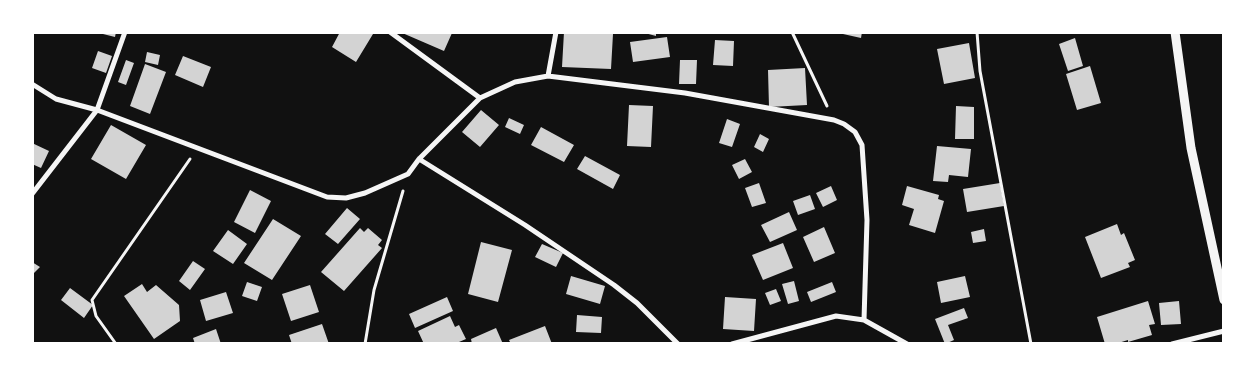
<!DOCTYPE html>
<style>
body{margin:0}
#map{position:relative;width:1256px;height:376px;overflow:hidden;background:#111;font-family:Ubuntu,sans-serif}
canvas{display:block}
.frame{position:absolute;inset:0;border:34px solid #fff;pointer-events:none}
</style>
<div id="map">
<canvas width="1256" height="376"></canvas>
<div class="frame"></div>
</div>
<script>
const ctx = document.querySelector('canvas').getContext('2d');
ctx.lineJoin = 'round';
function fill(path, color) {
  ctx.fillStyle = color;
  ctx.fill(path, 'evenodd');
}
function shape(rows) {
  const path = new Path2D();
  for (const r of rows) {
    path.moveTo(r[0], r[1]);
    for (let i = 2; i < r.length; i += 2) path.lineTo(r[i], r[i + 1]);
  }
  return path;
}
function stroke(path, color, width, dash) {
  ctx.strokeStyle = color;
  ctx.lineWidth = width;
  ctx.lineCap = dash ? 'butt' : 'round';
  ctx.setLineDash(dash || []);
  ctx.stroke(path);
}
const building = shape([
 [95,32,116,32,115,37],
 [340,32,370,32,373,34,356,62,332,47],
 [400,32,450,32,452,33,444,51],
 [564,32,613,34,611,69,562,67],
 [641,32,656,32,656,36],
 [834,32,862,32,861,38],
 [667,37,670,57,633,62,630,42],
 [1075,38,1083,66,1068,71,1059,44],
 [715,40,734,41,733,66,713,65],
 [969,43,975,78,944,84,937,49],
 [98,51,112,56,106,73,92,68],
 [147,52,160,55,158,65,145,62],
 [183,56,211,67,203,87,175,75],
 [126,60,134,63,126,85,118,82],
 [680,60,697,60,696,84,679,84],
 [145,64,166,72,150,114,130,106],
 [1090,66,1101,103,1077,110,1066,74],
 [805,68,807,105,769,107,768,70],
 [629,105,653,106,651,147,627,146],
 [956,106,974,107,974,139,955,139],
 [481,110,499,125,480,147,462,132],
 [509,118,524,125,520,134,505,127],
 [727,119,740,124,732,147,719,143],
 [111,125,146,145,126,179,91,159],
 [541,127,574,145,564,162,531,145],
 [760,134,769,139,763,152,754,147],
 [32,143,49,151,41,168,32,164],
 [937,146,971,149,968,177,949,175,948,182,933,181],
 [585,156,620,175,613,189,577,169],
 [745,159,752,172,739,179,732,165],
 [759,183,766,203,752,207,745,188],
 [1000,183,1004,206,967,212,963,189],
 [831,186,837,200,823,207,816,193],
 [907,186,939,195,938,199,944,201,935,233,909,225,914,209,902,205],
 [250,190,271,201,255,233,234,222],
 [810,195,815,209,798,215,793,201],
 [347,208,360,219,338,244,325,234],
 [789,212,797,230,770,242,761,225],
 [273,219,301,236,272,280,244,263],
 [1117,224,1121,235,1124,233,1135,260,1128,263,1130,267,1101,278,1085,237],
 [824,227,835,253,814,262,803,237],
 [360,228,364,232,368,228,382,240,378,245,382,248,344,291,321,272],
 [984,229,986,241,973,243,971,232],
 [228,230,247,244,233,264,213,251],
 [481,242,512,250,498,302,468,294],
 [783,243,793,268,763,280,752,255],
 [542,244,563,253,556,267,535,257],
 [193,261,205,269,190,290,179,281],
 [32,262,40,267,32,275],
 [571,276,605,286,600,304,566,294],
 [965,276,970,297,941,303,937,282],
 [794,281,799,301,788,304,782,284],
 [247,282,262,287,257,301,242,296],
 [832,282,836,292,811,302,807,292],
 [142,284,147,292,156,285,179,305,180,321,154,339,124,296],
 [310,285,319,312,291,321,282,294],
 [70,288,93,305,84,318,61,300],
 [776,289,781,301,770,305,765,293],
 [226,292,233,313,206,321,200,300],
 [447,297,453,311,415,328,409,314],
 [725,297,756,299,754,331,723,329],
 [1148,301,1155,324,1149,325,1152,335,1128,342,1128,340,1115,344,1105,344,1097,317],
 [1179,301,1181,324,1161,325,1159,303],
 [964,308,968,318,948,325,954,340,945,344,935,319],
 [577,315,602,317,601,333,576,332],
 [450,316,455,327,459,325,466,339,459,342,460,344,424,344,418,331],
 [322,324,329,344,292,344,289,335],
 [545,326,552,344,511,344,509,340],
 [496,328,503,344,472,344,471,339],
 [216,329,221,344,195,344,193,338]
]);
const path = shape([
 [792,32,827,106],
 [977,32,980,71,1031,344],
 [116,344,96,316,92,300,190,159],
 [365,344,374,290,403,191]
]);
const minor = shape([
 [390,32,480,98],
 [548,76,556,32],
 [32,84,56,99,97,110,327,197,346,198,365,193,408,174,419,159,480,98,515,82,548,76,685,93,834,120,844,124,855,132,862,145,867,220,864,320],
 [419,159,525,225,614,285,637,303,678,344],
 [32,194,97,110,125,32],
 [732,344,836,316,864,320,907,344],
 [1172,344,1224,331]
]);
const tertiary = shape([
 [1175,32,1191,148,1224,300]
]);
fill(building, '#d3d3d3');
stroke(path, '#f5f5f5', 3);
stroke(minor, '#f5f5f5', 5);
stroke(tertiary, '#f5f5f5', 9);
</script>
